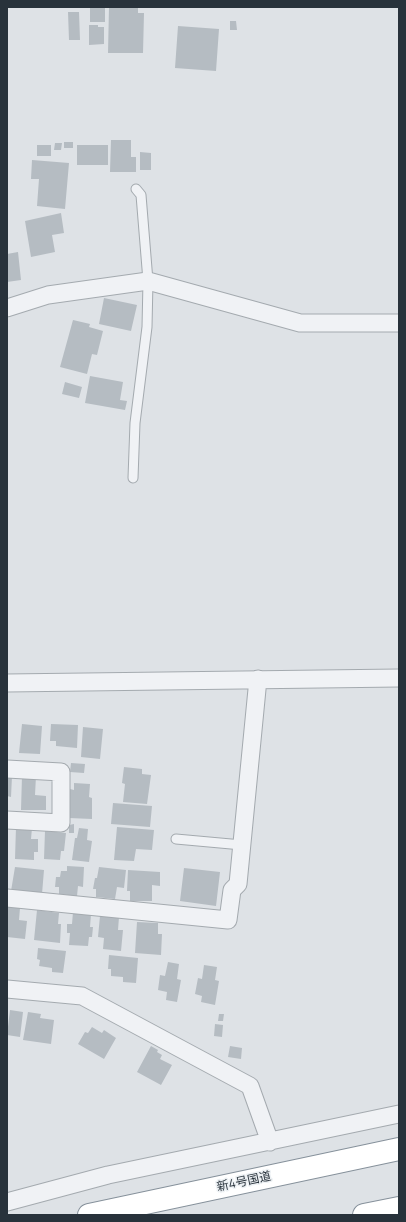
<!DOCTYPE html>
<meta charset="utf-8">
<style>
body{margin:0}
#map{position:relative;width:406px;height:1222px;overflow:hidden;background:#dee2e6;font-family:Manrope,sans-serif}
canvas{display:block}
.frame{position:absolute;inset:0;border:8px solid #28323b;pointer-events:none}
</style>
<div id="map">
<canvas width="406" height="1222"></canvas>
<div class="frame"></div>
</div>
<script>
const ctx = document.querySelector('canvas').getContext('2d');
ctx.lineJoin = 'round';
function fill(path, color) {
  ctx.fillStyle = color;
  ctx.fill(path, 'evenodd');
}
function shape(rows) {
  const path = new Path2D();
  for (const r of rows) {
    path.moveTo(r[0], r[1]);
    for (let i = 2; i < r.length; i += 2) path.lineTo(r[i], r[i + 1]);
  }
  return path;
}
function stroke(path, color, width, dash) {
  ctx.strokeStyle = color;
  ctx.lineWidth = width;
  ctx.lineCap = dash ? 'butt' : 'round';
  ctx.setLineDash(dash || []);
  ctx.stroke(path);
}
function drawText(font, color, halo, rows, align = 'center') {
  ctx.font = font + ' Manrope,"Noto Sans JP",sans-serif';
  ctx.lineWidth = 3;
  ctx.setLineDash([]);
  ctx.textBaseline = 'middle';
  ctx.strokeStyle = halo;
  ctx.fillStyle = color;
  for (const [text, x, y, turn = 0] of rows) {
    ctx.save();
    ctx.translate(x, y);
    ctx.rotate((+turn || 0) * Math.PI / 180);
    ctx.textAlign = isNaN(turn) ? turn : align;
    if (halo) ctx.strokeText(text, 0, 0);
    ctx.fillText(text, 0, 0);
    ctx.restore();
  }
}
const building = shape([
 [90,7,105,7,105,22,90,22],
 [109,7,138,7,138,13,144,13,143,53,108,53],
 [68,12,79,12,80,40,69,40],
 [230,21,236,21,237,30,230,30],
 [89,25,98,25,98,27,104,27,104,44,89,45],
 [178,26,219,29,216,71,175,68],
 [111,140,131,140,131,157,136,157,136,172,110,172],
 [64,142,73,142,73,148,64,148],
 [55,143,62,143,61,150,54,150],
 [37,145,51,145,51,156,37,156],
 [77,145,108,145,108,165,77,165],
 [140,152,151,153,151,170,140,170],
 [32,160,69,163,65,209,37,206,39,179,31,179],
 [61,213,64,233,52,235,55,252,31,257,25,221],
 [18,252,21,280,7,282,7,254],
 [104,298,137,305,131,331,99,324],
 [73,320,90,324,89,327,103,331,97,355,92,354,87,374,60,367],
 [90,376,123,382,120,400,127,401,125,410,85,403],
 [65,382,82,387,79,398,62,394],
 [22,724,42,726,40,754,19,753],
 [51,724,78,725,77,748,56,746,56,741,50,741],
 [83,727,103,729,100,759,81,757],
 [71,763,85,764,84,773,70,772],
 [124,767,142,769,142,774,151,775,147,804,123,802,125,784,122,783],
 [7,776,12,776,11,797,7,796],
 [22,776,36,776,35,795,46,796,46,810,21,810],
 [74,783,90,784,89,797,92,798,92,819,69,818,70,789,74,790],
 [113,803,152,806,150,827,111,824],
 [74,824,74,833,69,833,69,825],
 [16,827,32,828,31,839,38,839,38,852,34,852,34,860,15,859],
 [117,827,154,830,152,850,136,849,134,861,114,860],
 [79,828,88,829,87,840,92,841,89,862,72,860,75,838,77,838],
 [45,831,66,833,64,851,61,851,60,860,44,859],
 [67,866,84,867,83,887,78,886,77,896,59,894,59,887,55,887,56,877,60,877,61,871,67,871],
 [15,867,44,870,42,894,11,891],
 [99,867,126,870,124,888,117,887,115,899,96,897,96,889,93,889,95,878,97,878],
 [184,868,220,872,216,906,180,901],
 [128,870,160,872,160,886,152,885,152,901,130,901,130,891,127,891],
 [7,907,20,908,19,920,27,921,25,939,7,937],
 [37,910,59,913,58,924,61,924,60,943,34,940],
 [73,912,91,914,90,927,93,927,92,937,89,937,88,946,69,945,70,933,67,933,67,924,72,924],
 [100,916,119,917,118,930,123,930,121,951,103,949,104,938,98,937],
 [137,922,158,923,158,934,162,934,161,955,135,953],
 [38,948,66,951,63,973,52,972,52,968,39,966,40,960,37,959],
 [109,955,138,958,136,983,123,982,123,977,111,976,111,969,108,969],
 [168,962,179,964,177,979,181,980,177,1002,166,1000,167,992,158,990,160,975,165,976],
 [204,965,217,967,215,980,219,981,215,1005,201,1002,202,996,195,994,198,978,202,979],
 [10,1010,23,1012,20,1037,7,1035],
 [28,1012,41,1014,40,1018,54,1020,51,1044,23,1040],
 [219,1014,224,1014,223,1021,218,1021],
 [215,1024,223,1025,222,1037,214,1036],
 [92,1027,102,1033,104,1030,116,1038,104,1059,78,1044,85,1032,88,1033],
 [151,1046,158,1050,157,1052,162,1055,160,1059,172,1065,161,1085,137,1072],
 [230,1046,242,1048,241,1059,228,1057]
]);
const lane = shape([
 [133,478,135,423,147,327,148,281,141,195,136,189],
 [176,839,242,845]
]);
const street = shape([
 [7,308,48,295,148,281,300,323,399,323],
 [7,683,399,678],
 [7,769,61,772,61,823,7,820],
 [7,898,228,920,232,890,238,884,258,679],
 [7,989,82,996,250,1086,270,1142],
 [7,1202,108,1175,399,1114]
]);
const highway = shape([
 [89,1215,399,1149],
 [364,1215,399,1208]
]);
const streetNames = [
 ["新4号国道",244,1182,-12]
];
fill(building, '#b5bcc2');
stroke(lane, '#a4aaaf', 11);
stroke(street, '#a4aaaf', 19);
stroke(highway, '#86919b', 24);
stroke(lane, '#f0f2f5', 9);
stroke(street, '#f0f2f5', 17);
stroke(highway, '#fff', 22);
drawText('12px', '#28323b', '#edf1f4', streetNames);
</script>
